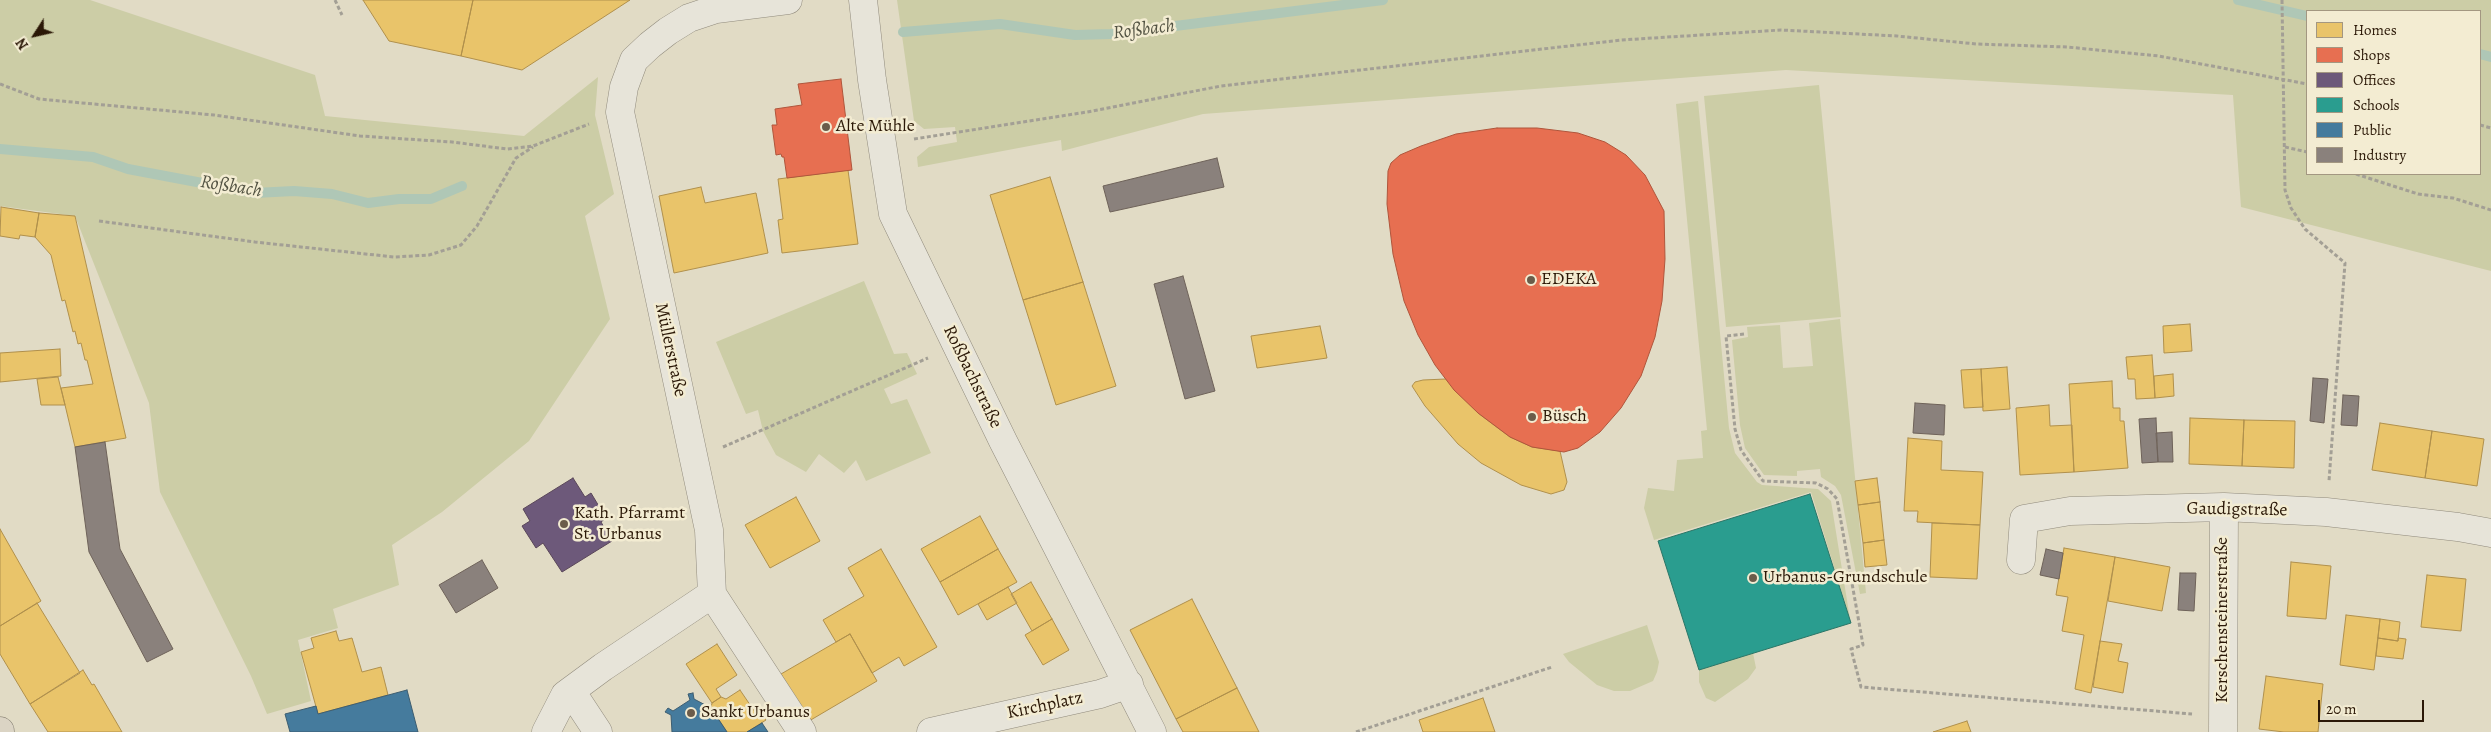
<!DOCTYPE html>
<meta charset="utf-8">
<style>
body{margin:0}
#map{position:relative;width:2491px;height:732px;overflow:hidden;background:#e1dbc5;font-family:Alegreya,serif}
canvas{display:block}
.legend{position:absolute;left:2306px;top:10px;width:175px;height:165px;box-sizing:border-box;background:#f3ecd2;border:1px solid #a39781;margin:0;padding:6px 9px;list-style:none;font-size:15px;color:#2b1807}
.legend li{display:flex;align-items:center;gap:10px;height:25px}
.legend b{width:25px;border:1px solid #a39781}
.north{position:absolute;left:10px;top:10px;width:50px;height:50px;-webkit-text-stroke:4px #f3ecd2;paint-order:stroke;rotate:235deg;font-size:14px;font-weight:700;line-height:20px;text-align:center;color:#2b1807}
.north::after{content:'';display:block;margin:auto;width:18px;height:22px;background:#2b1807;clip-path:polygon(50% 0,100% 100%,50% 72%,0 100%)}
.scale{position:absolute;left:2318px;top:700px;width:106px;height:22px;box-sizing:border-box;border:2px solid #2b1807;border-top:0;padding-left:6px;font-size:15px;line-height:18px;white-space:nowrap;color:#2b1807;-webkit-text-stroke:4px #f3ecd2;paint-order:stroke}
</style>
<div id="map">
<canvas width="2491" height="732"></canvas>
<ul class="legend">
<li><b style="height:14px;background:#e9c46a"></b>Homes</li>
<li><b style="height:14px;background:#e76f51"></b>Shops</li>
<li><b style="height:14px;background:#6d597a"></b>Offices</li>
<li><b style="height:14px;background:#2a9d8f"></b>Schools</li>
<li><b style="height:14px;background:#457b9d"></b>Public</li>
<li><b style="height:14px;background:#8a817c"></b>Industry</li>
</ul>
<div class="north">N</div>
<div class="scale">20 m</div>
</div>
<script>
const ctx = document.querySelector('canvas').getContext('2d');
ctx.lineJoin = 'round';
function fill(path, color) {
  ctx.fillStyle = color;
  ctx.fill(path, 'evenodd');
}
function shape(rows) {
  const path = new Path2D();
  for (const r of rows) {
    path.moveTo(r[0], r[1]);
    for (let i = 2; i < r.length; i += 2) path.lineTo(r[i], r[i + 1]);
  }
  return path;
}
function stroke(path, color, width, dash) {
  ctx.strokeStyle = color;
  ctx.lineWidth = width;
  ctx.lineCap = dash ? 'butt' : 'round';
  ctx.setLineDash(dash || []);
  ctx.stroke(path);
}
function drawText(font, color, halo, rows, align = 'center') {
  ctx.font = font + ' Alegreya,serif';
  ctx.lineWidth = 5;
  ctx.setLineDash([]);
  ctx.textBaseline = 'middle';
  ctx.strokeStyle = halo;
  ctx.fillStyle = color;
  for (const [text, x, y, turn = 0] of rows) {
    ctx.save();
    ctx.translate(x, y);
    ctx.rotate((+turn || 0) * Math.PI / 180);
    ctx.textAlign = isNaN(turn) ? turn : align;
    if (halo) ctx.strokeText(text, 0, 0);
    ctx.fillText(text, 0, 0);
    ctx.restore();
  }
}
const green = shape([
 [0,0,90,0,315,75,325,116,524,136,598,77,595,115,614,194,585,216,610,319,529,441,442,512,392,545,399,585,333,609,338,628,298,640,311,701,267,714,251,676,160,492,149,403,75,216,0,206],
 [897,0,2491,0,2491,271,2241,207,2233,95,1786,70,1203,114,1062,151,1061,140,918,167,917,157,929,147,957,142,955,127,924,129,914,121],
 [2307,11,2480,11,2480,174,2307,174],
 [1819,85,1841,317,1726,327,1704,96],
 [1698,101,1729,428,1735,453,1757,482,1762,485,1818,489,1831,501,1850,619,1811,492,1654,540,1644,508,1648,488,1674,491,1677,460,1703,458,1701,431,1707,430,1676,104],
 [864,281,894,354,907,353,917,374,884,389,891,404,907,399,931,453,866,481,856,460,844,473,819,454,806,472,776,455,763,431,758,410,746,414,716,342],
 [1840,319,1866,593,1860,594,1841,495,1835,486,1821,477,1820,469,1797,471,1797,476,1764,475,1745,448,1740,425,1732,340,1748,337,1747,327,1780,325,1783,368,1813,366,1809,323],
 [1647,625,1659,662,1657,672,1653,681,1630,691,1614,691,1597,685,1569,662,1563,654],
 [1753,653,1756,668,1748,679,1715,702,1706,698,1699,682,1699,670]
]);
const homes = shape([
 [363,0,473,0,461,56,389,41,363,0],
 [473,0,630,0,522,70,461,56,473,0],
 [848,170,858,244,782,253,778,220,783,219,778,179,848,170],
 [1050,177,1083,282,1023,300,990,195,1050,177],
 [701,187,705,203,756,193,768,253,674,273,659,196,701,187],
 [1,207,39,213,35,237,20,235,19,239,0,236,1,207],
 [39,213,75,216,126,438,75,447,61,388,93,384,87,360,85,360,81,343,78,344,75,331,73,332,65,300,62,301,51,255,35,237,39,213],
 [1083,282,1116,386,1056,405,1023,300,1083,282],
 [2190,324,2192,351,2164,353,2163,326,2190,324],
 [1320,326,1327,358,1257,368,1251,336,1320,326],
 [60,349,61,376,0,382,0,353,60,349],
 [2152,355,2155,398,2136,399,2135,379,2128,379,2126,357,2152,355],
 [2007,367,2010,409,1983,411,1981,369,2007,367],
 [1981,369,1983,407,1964,408,1961,370,1981,369],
 [2173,374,2174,396,2155,398,2154,376,2173,374],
 [58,377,65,405,41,405,37,379,58,377],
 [1446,379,1478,413,1510,437,1532,447,1560,451,1567,482,1564,490,1551,494,1521,485,1481,463,1458,444,1425,406,1412,386,1415,382,1423,380,1446,379],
 [2112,381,2113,408,2120,408,2120,421,2124,421,2128,468,2074,472,2069,384,2112,381],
 [2049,405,2050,426,2072,425,2074,472,2020,475,2016,408,2049,405],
 [2190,418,2244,420,2242,466,2189,464,2190,418],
 [2244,420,2295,421,2294,468,2242,466,2244,420],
 [2380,423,2432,431,2425,478,2372,470,2380,423],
 [2432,431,2484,439,2477,486,2425,478,2432,431],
 [1908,438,1942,441,1941,470,1983,472,1980,525,1917,522,1918,511,1904,511,1908,438],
 [1877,478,1880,502,1858,505,1855,481,1877,478],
 [796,497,820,541,770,568,745,525,796,497],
 [1880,502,1884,540,1863,543,1858,505,1880,502],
 [980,516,998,549,940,582,921,549,980,516],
 [1932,523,1980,525,1977,579,1930,577,1932,523],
 [0,529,41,601,0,626,0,529],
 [1884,540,1887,565,1865,567,1863,543,1884,540],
 [2064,548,2115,557,2091,693,2075,689,2084,635,2062,631,2068,597,2056,595,2064,548],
 [881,549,937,647,904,666,899,657,872,673,850,634,836,642,823,620,864,596,848,568,881,549],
 [998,549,1017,582,958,615,940,582,998,549],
 [2115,557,2170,567,2162,611,2108,601,2115,557],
 [2291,562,2331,566,2326,619,2287,616,2291,562],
 [2427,575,2466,579,2461,631,2421,627,2427,575],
 [1031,582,1052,619,1032,631,1011,594,1031,582],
 [1008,587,1017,603,987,620,978,604,1008,587],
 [1192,599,1237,688,1176,719,1130,630,1192,599],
 [37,603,80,673,30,704,0,654,0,626,37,603],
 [2346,615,2380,619,2374,670,2340,665,2346,615],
 [1052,619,1069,650,1043,665,1025,635,1052,619],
 [2380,619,2400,622,2398,641,2378,638,2380,619],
 [336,631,339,641,352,638,362,672,381,667,388,695,318,714,301,652,314,648,311,638,336,631],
 [850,634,877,681,809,721,781,674,850,634],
 [2378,638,2398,641,2398,638,2406,639,2403,659,2376,656,2378,638],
 [2100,641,2122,644,2118,661,2128,663,2123,693,2093,687,2100,641],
 [717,644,737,675,716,689,721,697,712,703,686,664,717,644],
 [83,670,92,685,94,684,122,732,48,732,30,704,83,670],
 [2266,676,2323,684,2318,732,2284,732,2259,729,2266,676],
 [1237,688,1259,732,1183,732,1176,719,1237,688],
 [740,690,759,718,763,715,766,720,747,732,727,732,711,708,712,703,721,697,726,699,740,690],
 [1483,698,1495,732,1423,732,1419,720,1483,698],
 [1967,721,1971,732,1933,732,1967,721]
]);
const shops = shape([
 [841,79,852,170,787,178,784,157,782,157,781,154,776,155,772,125,777,125,775,109,802,105,798,84,841,79],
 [1497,128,1537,128,1578,133,1605,142,1626,155,1645,175,1664,211,1665,259,1662,301,1655,337,1641,376,1621,408,1600,432,1578,448,1564,452,1532,447,1510,437,1478,413,1454,390,1435,365,1418,335,1404,301,1393,254,1387,204,1388,171,1391,163,1400,155,1421,146,1456,134,1497,128]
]);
const offices = shape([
 [573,478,585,497,591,493,606,518,601,522,612,541,562,572,543,543,536,548,522,526,530,521,523,509,573,478]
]);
const schools = shape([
 [1810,494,1851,623,1699,670,1658,541,1810,494]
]);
const public = shape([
 [407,690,418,732,290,732,285,714,316,706,318,714,407,690],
 [693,693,694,699,711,708,727,732,672,732,671,715,665,712,668,708,673,711,690,700,688,694,693,693],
 [762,723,768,732,747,732,762,723]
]);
const industry = shape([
 [1217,158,1224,187,1110,212,1103,186,1217,158],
 [1183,276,1215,391,1185,399,1154,284,1183,276],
 [2313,378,2328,379,2324,423,2310,421,2313,378],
 [2343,395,2359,396,2357,426,2341,425,2343,395],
 [1915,403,1945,405,1944,435,1913,433,1915,403],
 [2156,418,2158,462,2142,463,2139,419,2156,418],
 [2172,432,2173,462,2158,462,2156,433,2172,432],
 [105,442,120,549,173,649,147,662,89,552,75,447,105,442],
 [2046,549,2063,553,2059,579,2040,575,2046,549],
 [482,560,498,588,456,613,439,585,482,560],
 [2180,573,2196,573,2194,611,2178,610,2180,573]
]);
const stream = shape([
 [2238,0,2307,16],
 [903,32,1000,24,1075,35,1111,34,1383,0],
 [2480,54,2491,57],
 [0,149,93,157,128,169,255,193,294,191,332,194,368,203,399,199,431,199,462,186]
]);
const path = shape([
 [335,0,342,15],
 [2282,0,2285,190,2291,208,2305,229,2345,263,2329,481],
 [0,84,39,99,214,115,360,136,452,142,507,149,533,146,589,124],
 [2480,125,2491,128],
 [914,139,1087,112,1221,86,1621,40,1781,30,1897,36,1976,44,2067,47,2159,56,2307,84],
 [2285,147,2307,152],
 [2356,174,2418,194,2453,198,2491,210],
 [99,221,255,242,394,257,429,255,461,245,477,226,516,158,533,147],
 [1744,334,1726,336,1735,429,1741,450,1763,481,1816,483,1828,489,1837,499,1863,645,1851,649,1861,687,2192,714],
 [723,447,928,358],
 [1356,732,1552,667]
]);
const minor = shape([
 [788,0,716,9,689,18,668,31,650,45,634,60,624,87,620,112,709,530,712,594,802,732],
 [863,0,872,80,893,214,1003,441,1152,732],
 [2021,560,2024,519,2070,511,2224,507,2326,512,2458,527,2491,533],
 [571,691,598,732],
 [546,732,565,695,603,667,712,594],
 [931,732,1100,694,1129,684],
 [2223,732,2224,507]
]);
const major = shape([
 [0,731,0,732]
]);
const markers = [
 [826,127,5,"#6b5c4a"],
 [1531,280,5,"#6b5c4a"],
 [1532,417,5,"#6b5c4a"],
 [564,524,5,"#6b5c4a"],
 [1753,578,5,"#6b5c4a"],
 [691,713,5,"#6b5c4a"]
];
const poiNames = [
 ["Alte Mühle",836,127],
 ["EDEKA",1541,280],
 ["Büsch",1542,417],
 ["Kath. Pfarramt",574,514],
 ["St. Urbanus",574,535],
 ["Urbanus-Grundschule",1763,578],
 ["Sankt Urbanus",701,713]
];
const streetNames = [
 ["Müllerstraße",670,350,78],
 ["Roßbachstraße",972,377,64],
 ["Gaudigstraße",2237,510,1],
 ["Kerschensteinerstraße",2223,620,-90],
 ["Kirchplatz",1045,706,-12]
];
const waterNames = [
 ["Roßbach",1144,30,-7],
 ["Roßbach",231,187,9]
];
fill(green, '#cccda6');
fill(homes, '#e9c46a');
stroke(homes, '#b0904c', 1);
fill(shops, '#e76f51');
stroke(shops, '#af553b', 1);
fill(offices, '#6d597a');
stroke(offices, '#594658', 1);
fill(schools, '#2a9d8f');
stroke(schools, '#2a7566', 1);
fill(public, '#457b9d');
stroke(public, '#3d5d70', 1);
fill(industry, '#8a817c');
stroke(industry, '#6e6259', 1);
stroke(stream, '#afc7b6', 10);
stroke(minor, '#908a7c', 29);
stroke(major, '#767063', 29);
stroke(path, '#a39f95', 3, [4, 2.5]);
stroke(minor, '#e7e4d9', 28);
stroke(major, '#dbd4c4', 28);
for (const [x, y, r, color] of markers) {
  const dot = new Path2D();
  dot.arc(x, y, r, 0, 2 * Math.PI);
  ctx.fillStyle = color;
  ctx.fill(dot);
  stroke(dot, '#f3ecd2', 2);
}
drawText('18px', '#2b1807', '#f3ecd2', poiNames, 'left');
drawText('18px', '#2b1807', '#f3ecd2', streetNames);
drawText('italic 19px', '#525242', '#f3ecd2', waterNames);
</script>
